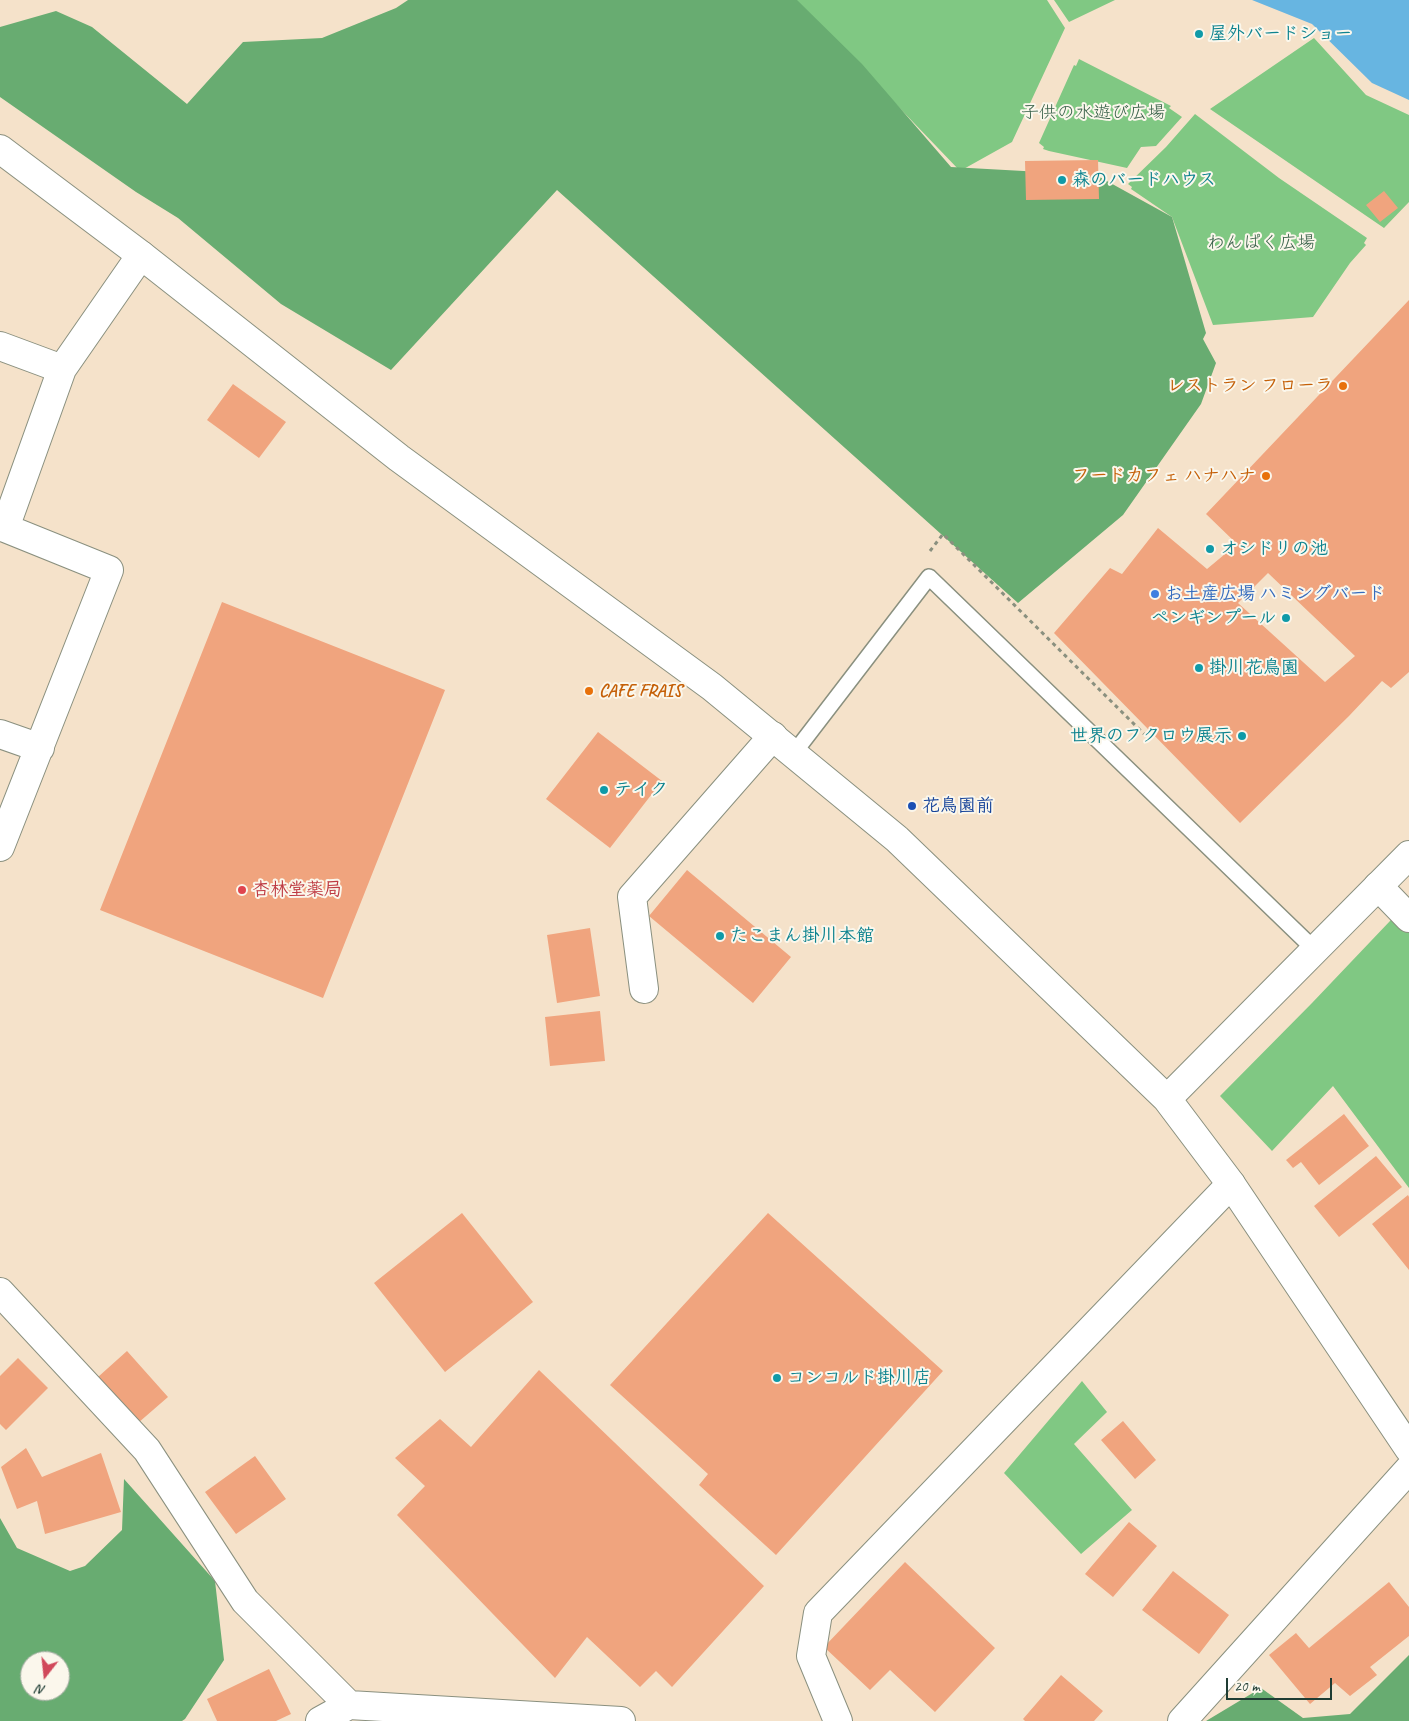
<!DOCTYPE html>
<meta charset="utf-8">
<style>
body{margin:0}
#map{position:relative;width:1409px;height:1721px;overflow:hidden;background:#f5e2ca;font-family:Caveat,sans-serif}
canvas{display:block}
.north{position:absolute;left:20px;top:1651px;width:50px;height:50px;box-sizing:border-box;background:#fbf7ec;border:1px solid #a3ada2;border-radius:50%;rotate:196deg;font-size:14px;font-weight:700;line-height:20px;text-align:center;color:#1f3d34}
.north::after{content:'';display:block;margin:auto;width:18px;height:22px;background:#d1495b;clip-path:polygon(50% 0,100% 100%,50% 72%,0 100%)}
.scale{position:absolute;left:1226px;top:1678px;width:106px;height:22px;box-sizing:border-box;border:2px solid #1f3d34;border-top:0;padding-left:6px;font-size:15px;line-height:18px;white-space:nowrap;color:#1f3d34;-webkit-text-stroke:4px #fbf7ec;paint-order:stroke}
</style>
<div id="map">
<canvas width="1409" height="1721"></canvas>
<div class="north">N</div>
<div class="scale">20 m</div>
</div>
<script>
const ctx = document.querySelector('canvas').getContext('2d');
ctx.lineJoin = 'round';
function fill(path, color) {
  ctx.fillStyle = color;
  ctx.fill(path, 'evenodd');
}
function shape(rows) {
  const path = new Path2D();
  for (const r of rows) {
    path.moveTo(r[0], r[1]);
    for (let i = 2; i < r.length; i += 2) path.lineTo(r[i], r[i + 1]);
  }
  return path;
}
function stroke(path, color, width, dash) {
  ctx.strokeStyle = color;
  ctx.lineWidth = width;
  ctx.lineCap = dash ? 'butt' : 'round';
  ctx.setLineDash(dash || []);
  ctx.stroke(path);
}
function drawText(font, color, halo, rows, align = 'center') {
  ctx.font = font + ' Caveat,"Klee One",sans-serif';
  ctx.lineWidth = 4;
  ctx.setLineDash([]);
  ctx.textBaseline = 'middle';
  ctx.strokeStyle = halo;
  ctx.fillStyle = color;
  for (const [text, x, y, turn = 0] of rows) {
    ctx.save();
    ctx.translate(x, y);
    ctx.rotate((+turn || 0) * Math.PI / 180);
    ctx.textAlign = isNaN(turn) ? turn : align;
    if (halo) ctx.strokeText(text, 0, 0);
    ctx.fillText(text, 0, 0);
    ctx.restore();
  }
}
const green = shape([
 [796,0,1047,0,1065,28,1012,142,960,171],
 [1054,0,1115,0,1069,22],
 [1314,38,1366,95,1409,115,1409,202,1384,228,1210,109],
 [1079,59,1171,106,1169,108,1182,117,1156,146,1141,147,1127,168,1049,151,1043,149,1044,147,1039,143,1074,65,1076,66],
 [1195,114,1279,178,1367,238,1364,243,1366,245,1350,263,1313,317,1213,325,1172,217,1131,189,1132,187,1128,184,1166,147],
 [1409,901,1409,1188,1333,1086,1272,1151,1220,1096,1312,1003],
 [1082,1381,1107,1412,1074,1444,1132,1510,1081,1554,1004,1473]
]);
const forest = shape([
 [408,0,797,0,862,64,951,167,1096,175,1172,217,1206,333,1203,339,1216,363,1201,404,1123,515,1018,603,557,190,391,370,281,304,178,218,136,192,0,97,0,27,56,11,92,27,187,104,243,42,322,38,396,8],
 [124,1479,215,1581,224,1660,185,1719,182,1721,0,1721,0,1518,17,1548,70,1571,85,1566,122,1530],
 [30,1661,60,1661,60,1691,30,1691],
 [1409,1655,1409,1721,1206,1721,1261,1688,1303,1718,1350,1714]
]);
const water = shape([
 [1252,0,1409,0,1409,100,1372,83,1312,24]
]);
const building = shape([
 [1098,160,1099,199,1026,200,1025,161],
 [1384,191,1398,208,1380,222,1366,205],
 [1409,300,1409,672,1391,688,1382,681,1349,716,1240,823,1054,633,1110,568,1122,574,1158,528,1207,569,1237,544,1206,514],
 [1268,573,1355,656,1325,682,1238,603],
 [233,384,286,422,259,458,207,420],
 [222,602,445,690,323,998,100,910],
 [598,732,662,781,610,848,546,799],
 [687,870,791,957,753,1003,649,916],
 [590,928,600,996,557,1003,547,935],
 [600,1011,605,1061,550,1066,545,1017],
 [1344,1114,1369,1146,1319,1185,1301,1162,1293,1168,1286,1160],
 [1376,1156,1402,1187,1339,1237,1314,1206],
 [1408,1195,1409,1197,1409,1270,1372,1224],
 [462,1213,533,1302,445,1372,374,1283],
 [768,1213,943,1371,776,1555,699,1485,708,1474,610,1385],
 [127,1351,168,1397,138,1423,98,1377],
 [18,1358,48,1388,6,1430,0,1424,0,1376],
 [539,1370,764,1586,672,1687,656,1671,640,1687,587,1637,555,1678,397,1515,425,1486,395,1458,440,1419,471,1447],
 [1123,1421,1156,1460,1135,1479,1101,1440],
 [26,1448,42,1477,101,1453,121,1512,45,1534,37,1501,17,1509,1,1467],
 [255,1456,286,1499,236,1534,205,1492],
 [1129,1522,1157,1546,1113,1597,1085,1574],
 [905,1562,995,1648,935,1712,890,1670,870,1690,824,1647],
 [1173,1571,1229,1615,1199,1654,1142,1610],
 [1389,1582,1409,1607,1409,1636,1370,1667,1377,1675,1350,1696,1335,1683,1310,1704,1269,1655,1296,1633,1309,1648],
 [269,1669,291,1714,276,1721,217,1721,207,1699],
 [1061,1675,1103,1711,1094,1721,1025,1721,1023,1719]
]);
const path = shape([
 [930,551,943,534,1144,734]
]);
const service = shape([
 [794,753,929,577,1315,950]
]);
const minor = shape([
 [0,346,62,369],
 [0,526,109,570,0,847],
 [5,528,62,369,141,255],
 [0,734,40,748],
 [1378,886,1409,918],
 [644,989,632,897,773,736],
 [0,1292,147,1450,245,1601,349,1705],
 [320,1721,349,1705,621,1721],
 [838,1721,811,1656,818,1613,1231,1184],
 [1182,1721,1409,1469]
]);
const tertiary = shape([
 [0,149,141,255,399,458,712,687,897,839,1167,1099,1231,1184,1409,1449],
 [1167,1099,1409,855]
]);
const markers = [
 [1199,34,5,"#0f9aa8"],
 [1062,180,5,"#0f9aa8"],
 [1343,386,5,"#e8710a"],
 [1266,476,5,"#e8710a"],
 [1210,549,5,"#0f9aa8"],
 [1155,594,5,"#3f7fe0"],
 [1286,618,5,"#0f9aa8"],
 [1199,668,5,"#0f9aa8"],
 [589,691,5,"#e8710a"],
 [1242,736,5,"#0f9aa8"],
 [604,790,5,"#0f9aa8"],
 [912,806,5,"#1a4fb4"],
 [242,890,5,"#e0444e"],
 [720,936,5,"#0f9aa8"],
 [777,1378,5,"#0f9aa8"]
];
const cultureNames = [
 ["屋外バードショー",1209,34],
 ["森のバードハウス",1072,180],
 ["オシドリの池",1220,549],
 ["ペンギンプール",1276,618,"right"],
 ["掛川花鳥園",1209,668],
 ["世界のフクロウ展示",1232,736,"right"],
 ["テイク",614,790],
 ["たこまん掛川本館",730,936],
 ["コンコルド掛川店",787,1378]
];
const parkNames = [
 ["子供の水遊び広場",1093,113],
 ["わんぱく広場",1261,243]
];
const foodNames = [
 ["レストラン フローラ",1333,386],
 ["フードカフェ ハナハナ",1256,476],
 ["CAFE FRAIS",599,691,"left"]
];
const shopNames = [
 ["お土産広場 ハミングバード",1165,594]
];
const transitNames = [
 ["花鳥園前",922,806]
];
const healthNames = [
 ["杏林堂薬局",252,890]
];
fill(green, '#80c883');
fill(forest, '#68ac71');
fill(water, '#67b5e1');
fill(building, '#f0a47e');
stroke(service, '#8a907f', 18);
stroke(minor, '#8a907f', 30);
stroke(tertiary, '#8a907f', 30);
stroke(path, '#8a907f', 3, [4, 4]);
stroke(service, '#fff', 15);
stroke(minor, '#fff', 28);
stroke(tertiary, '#fff', 28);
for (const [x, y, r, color] of markers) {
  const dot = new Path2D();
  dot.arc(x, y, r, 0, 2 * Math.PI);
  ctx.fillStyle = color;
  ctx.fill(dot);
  stroke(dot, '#fbf7ec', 2);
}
drawText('bold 18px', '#0d838f', '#fbf7ec', cultureNames, 'left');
drawText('18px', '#376048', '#fbf7ec', parkNames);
drawText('bold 18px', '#c56008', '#fbf7ec', foodNames, 'right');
drawText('bold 18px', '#366cbe', '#fbf7ec', shopNames, 'left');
drawText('bold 18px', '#164399', '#fbf7ec', transitNames, 'left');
drawText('bold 18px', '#be3a42', '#fbf7ec', healthNames, 'left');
</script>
